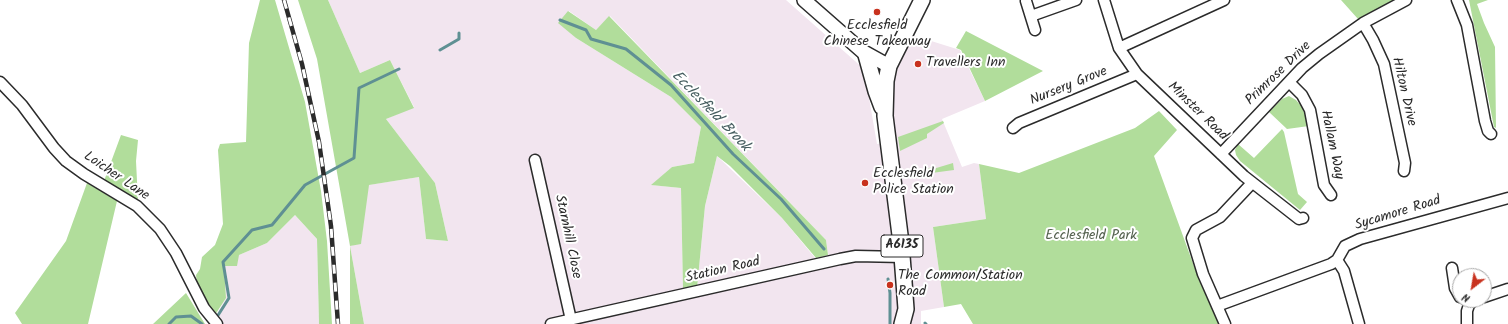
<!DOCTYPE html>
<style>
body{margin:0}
#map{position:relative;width:1508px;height:324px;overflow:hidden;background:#fff;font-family:Kalam,sans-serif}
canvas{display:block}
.north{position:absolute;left:1452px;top:268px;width:40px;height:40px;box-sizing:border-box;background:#fff;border:1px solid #aaa;border-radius:50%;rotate:211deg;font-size:11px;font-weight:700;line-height:16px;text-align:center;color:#2b2b2b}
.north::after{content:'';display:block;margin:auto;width:14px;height:18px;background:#c8321e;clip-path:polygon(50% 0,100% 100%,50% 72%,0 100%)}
</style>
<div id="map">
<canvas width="1508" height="324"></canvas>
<div class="north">N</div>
</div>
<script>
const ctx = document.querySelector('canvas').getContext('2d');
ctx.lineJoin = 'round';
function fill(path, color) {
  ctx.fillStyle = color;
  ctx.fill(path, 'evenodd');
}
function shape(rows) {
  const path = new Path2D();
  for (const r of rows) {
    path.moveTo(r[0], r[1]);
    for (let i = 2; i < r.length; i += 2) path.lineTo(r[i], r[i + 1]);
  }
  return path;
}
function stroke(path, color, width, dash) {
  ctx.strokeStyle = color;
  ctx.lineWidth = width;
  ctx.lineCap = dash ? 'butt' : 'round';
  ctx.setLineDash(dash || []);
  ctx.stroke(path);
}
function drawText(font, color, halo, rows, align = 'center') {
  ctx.font = font + ' Kalam,sans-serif';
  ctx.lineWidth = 4;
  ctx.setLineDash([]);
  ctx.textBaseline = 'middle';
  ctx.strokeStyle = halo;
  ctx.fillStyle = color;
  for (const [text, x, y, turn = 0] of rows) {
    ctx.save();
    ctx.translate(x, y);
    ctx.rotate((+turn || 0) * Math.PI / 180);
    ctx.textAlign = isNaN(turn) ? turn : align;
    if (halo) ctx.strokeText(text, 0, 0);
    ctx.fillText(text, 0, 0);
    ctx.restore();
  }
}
const built = shape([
 [328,0,786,0,864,69,877,144,895,142,891,104,892,83,897,63,912,35,960,50,985,101,942,119,962,167,974,163,979,164,986,219,933,227,944,307,921,311,921,324,364,324,350,246,361,243,368,185,419,177,426,239,448,241,435,183,386,119,414,107,390,60,360,73],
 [569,11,596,30,610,16,826,240,828,255,815,258,782,218,717,156,705,206,697,288,683,289,681,188,652,185,672,167,694,163,701,127,671,97,576,38,559,23],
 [295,215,317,239,319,324,211,324,226,298,224,266,239,255,267,243]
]);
const green = shape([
 [260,0,275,0,305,102,321,191,327,241,332,324,319,324,317,239,295,215,267,243,239,255,237,266,224,266,226,298,215,315,197,284,196,275,200,269,202,257,215,245,223,224,218,150,220,144,246,142,249,43],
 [298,0,328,0,360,73,390,60,414,108,386,119,435,183,448,241,426,239,419,177,369,185,361,244,350,246,364,324,350,324,350,246,317,59],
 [1341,0,1394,0,1358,19],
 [1469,0,1488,0,1477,4,1484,23,1495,47,1496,128,1494,127],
 [568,11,596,30,609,16,826,240,828,255,816,258,782,218,730,166,717,156,705,206,697,288,687,291,683,289,681,188,651,185,672,167,694,163,701,127,671,97,576,38,558,23],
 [966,31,1043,71,985,101,961,50,956,48],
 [1289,96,1296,100,1302,107,1309,126,1287,129,1269,112,1282,99],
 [1159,111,1177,130,1154,156,1199,280,1219,324,973,324,961,304,944,307,933,227,986,219,979,164,1019,173,1135,128],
 [943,121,944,123,927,134,927,138,900,151,898,137],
 [1282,129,1284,132,1298,194,1307,202,1300,210,1240,161,1236,155,1235,150,1238,144,1254,158],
 [121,135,138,140,136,161,138,201,104,181],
 [953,163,954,170,924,174,917,178,916,173,932,167,933,169],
 [87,183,117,201,88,324,22,324,15,313,66,241],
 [186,293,205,324,153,324]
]);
const stream = shape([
 [560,20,586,30,591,39,626,49,671,85,733,154,781,199,824,249],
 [440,50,459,39,459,33],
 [888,279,890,293,890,324],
 [215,320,229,298,223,262,252,230,272,225,305,185,354,158,359,88,399,69],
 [925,323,926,324],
 [169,324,176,317,191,316,202,324]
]);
const minor = shape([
 [1104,0,1119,48,1137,74,1244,176,1299,219,1303,218],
 [1457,0,1467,25,1485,121,1488,131,1491,134],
 [1026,1,1035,30],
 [1031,16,1076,0],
 [1363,23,1373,40,1384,64,1405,163,1404,171],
 [1119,48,1224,0],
 [0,82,22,105,54,148,66,161,84,174,137,206,160,229,176,253,204,308,217,324],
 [1289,82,1302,95,1310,110,1324,185,1331,195],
 [1013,128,1019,123,1137,74],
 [1221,154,1302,68,1319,54,1363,23,1406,0],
 [535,160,571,320],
 [1337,260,1344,271,1359,324],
 [1452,268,1455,288,1460,297],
 [1484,297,1508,289],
 [1217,306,1331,264,1337,260,1345,246,1360,239,1508,198],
 [551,324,840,259,856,256,903,257],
 [1225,324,1203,274,1192,238,1196,230,1220,217,1252,183],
 [1467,324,1467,311,1469,305,1474,300]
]);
const secondary = shape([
 [804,0,862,51,889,66]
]);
const primary = shape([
 [866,55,876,91,882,107],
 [902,324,906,309,904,282,901,243,885,116,886,81,889,66,922,0]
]);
const rail = shape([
 [284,0,302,64,319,142,331,226,338,324]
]);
const markers = [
 [877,12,4,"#c8321e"],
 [918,64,4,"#c8321e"],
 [865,183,4,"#c8321e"],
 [890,285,4,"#c8321e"]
];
const shields = [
 [902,246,42]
];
const shieldNames = [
 ["A6135",902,246]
];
const poiNames = [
 ["Ecclesfield",877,27,"center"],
 ["Chinese Takeaway",877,43,"center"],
 ["Travellers Inn",926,64],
 ["Ecclesfield",873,175],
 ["Police Station",873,191],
 ["The Common/Station",898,277],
 ["Road",898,293]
];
const streetNames = [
 ["Primrose Drive",1279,74,-44],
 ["Nursery Grove",1069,87,-22],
 ["Hilton Drive",1403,92,77],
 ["Minster Road",1197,112,44],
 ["Hallam Way",1331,145,78],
 ["Loicher Lane",116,177,34],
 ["Sycamore Road",1398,214,-17],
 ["Starnhill Close",567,237,78],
 ["Station Road",723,271,-13]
];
const parkNames = [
 ["Ecclesfield Park",1091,237]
];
const waterNames = [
 ["Ecclesfield Brook",710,112,46]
];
fill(built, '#f2e5ef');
fill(green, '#b1dd9b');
stroke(stream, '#5f9093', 3);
stroke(minor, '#2b2b2b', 13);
stroke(secondary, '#2b2b2b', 16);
stroke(primary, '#2b2b2b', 18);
stroke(minor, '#fff', 10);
stroke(secondary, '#fff', 13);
stroke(primary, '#fff', 15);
stroke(rail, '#2b2b2b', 4.5);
stroke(rail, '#fff', 3, [9]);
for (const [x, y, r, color] of markers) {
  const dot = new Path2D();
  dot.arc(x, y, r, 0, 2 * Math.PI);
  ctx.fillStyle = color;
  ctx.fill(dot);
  stroke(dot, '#fff', 1.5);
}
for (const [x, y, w] of shields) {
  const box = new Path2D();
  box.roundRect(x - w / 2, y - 11, w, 22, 3);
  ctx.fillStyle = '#fff';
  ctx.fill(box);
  stroke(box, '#2b2b2b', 1);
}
drawText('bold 13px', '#2b2b2b', null, shieldNames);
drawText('14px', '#2b2b2b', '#fff', poiNames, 'left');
drawText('14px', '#2b2b2b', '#fff', streetNames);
drawText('14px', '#53604d', '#fff', parkNames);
drawText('italic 15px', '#455d5f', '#fff', waterNames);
</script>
